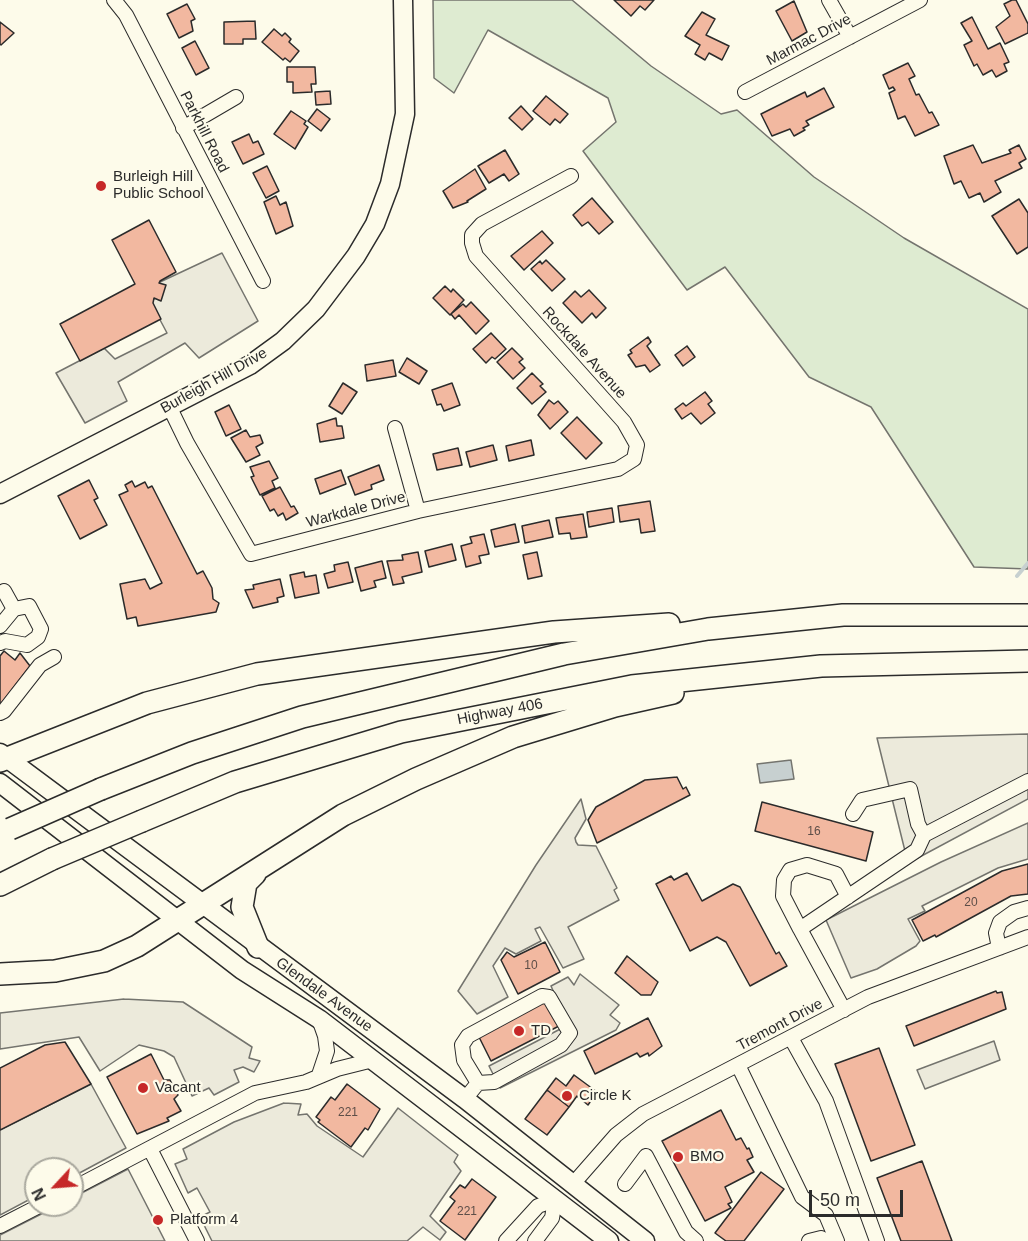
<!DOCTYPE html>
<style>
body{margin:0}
#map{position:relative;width:1028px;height:1241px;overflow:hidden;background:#fdfbea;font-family:Arial,sans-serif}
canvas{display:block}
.north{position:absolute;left:24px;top:1157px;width:60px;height:60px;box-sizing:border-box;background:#fdfbea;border:2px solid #a9a89e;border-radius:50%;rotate:244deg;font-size:16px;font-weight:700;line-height:24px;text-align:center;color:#2b2b2b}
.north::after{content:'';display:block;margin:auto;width:21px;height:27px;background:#c62828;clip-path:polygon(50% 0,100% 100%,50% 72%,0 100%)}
.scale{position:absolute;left:809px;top:1190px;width:94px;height:27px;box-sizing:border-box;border:3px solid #2b2b2b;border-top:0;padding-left:8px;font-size:18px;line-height:21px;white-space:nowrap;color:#2b2b2b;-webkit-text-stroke:4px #fdfbea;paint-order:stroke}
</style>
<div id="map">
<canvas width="1028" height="1241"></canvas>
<div class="north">N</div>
<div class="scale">50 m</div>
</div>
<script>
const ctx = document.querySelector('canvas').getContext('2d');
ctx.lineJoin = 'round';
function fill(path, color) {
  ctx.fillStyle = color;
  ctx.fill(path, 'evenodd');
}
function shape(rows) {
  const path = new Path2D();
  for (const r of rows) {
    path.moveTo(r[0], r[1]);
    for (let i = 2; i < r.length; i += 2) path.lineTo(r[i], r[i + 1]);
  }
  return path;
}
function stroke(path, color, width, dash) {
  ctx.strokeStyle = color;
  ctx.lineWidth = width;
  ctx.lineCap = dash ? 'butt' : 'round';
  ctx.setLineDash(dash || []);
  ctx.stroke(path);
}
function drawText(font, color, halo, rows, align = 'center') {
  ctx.font = font + ' Arial,sans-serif';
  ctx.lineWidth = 4.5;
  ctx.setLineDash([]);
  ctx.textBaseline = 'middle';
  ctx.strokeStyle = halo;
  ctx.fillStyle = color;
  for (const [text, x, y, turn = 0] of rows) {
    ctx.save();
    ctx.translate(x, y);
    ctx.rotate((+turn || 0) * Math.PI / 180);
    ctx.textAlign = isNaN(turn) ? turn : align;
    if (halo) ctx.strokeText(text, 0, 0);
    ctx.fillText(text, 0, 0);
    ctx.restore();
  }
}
const green = shape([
 [433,0,572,0,651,66,721,114,737,110,814,177,904,238,1028,309,1028,569,974,567,871,407,809,377,725,267,687,290,583,151,616,122,608,98,488,30,454,93,434,78,433,0]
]);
const parking = shape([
 [222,253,258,321,199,358,185,343,118,382,127,401,85,423,56,373,104,348,115,359,167,333,150,301,160,282,222,253],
 [1028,734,1028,799,914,860,905,851,877,738,1028,734],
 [581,799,586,819,575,838,576,842,578,845,596,846,617,888,614,890,619,900,568,927,584,959,563,968,540,927,535,929,541,941,516,954,505,948,493,966,508,997,477,1014,458,991,536,865,581,799],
 [1028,823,1028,859,998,868,922,906,925,911,908,919,920,941,916,946,877,969,851,978,826,920,941,862,1028,823],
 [580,974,619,1005,610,1015,620,1023,616,1030,500,1088,489,1066,568,1025,551,986,568,977,574,985,580,974],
 [124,999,183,1002,252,1047,249,1058,260,1061,254,1072,243,1067,234,1070,239,1082,214,1095,209,1088,192,1096,174,1057,164,1051,139,1045,100,1071,79,1037,0,1049,0,1013,124,999],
 [994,1041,1000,1060,925,1089,917,1070,994,1041],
 [91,1084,126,1148,72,1177,72,1169,36,1169,36,1196,0,1215,0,1130,91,1084],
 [284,1103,301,1104,298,1115,307,1114,317,1126,363,1157,398,1108,458,1155,454,1162,461,1171,430,1216,446,1232,440,1240,423,1227,407,1241,212,1241,200,1217,210,1212,197,1188,188,1193,175,1164,187,1159,183,1149,234,1122,284,1103],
 [128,1169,165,1241,0,1241,0,1235,59,1205,72,1205,72,1198,128,1169]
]);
const water = shape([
 [791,760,794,779,760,783,757,764,791,760]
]);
const stream = shape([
 [1017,576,1028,563]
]);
const building = shape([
 [614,0,654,0,645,10,640,6,631,16,614,0],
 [1012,0,1016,0,1028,24,1028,33,1005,44,996,27,1010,16,1004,4,1012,0],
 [794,1,807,32,792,41,776,11,794,1],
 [187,4,195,19,191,21,193,31,179,38,167,14,187,4],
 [702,12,715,19,706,35,729,46,722,60,709,53,705,60,695,54,700,45,685,36,702,12],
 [972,17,988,49,1000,43,1009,62,1004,64,1007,71,996,77,992,70,983,75,977,64,974,66,964,45,972,41,961,23,972,17],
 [255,21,256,39,243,39,243,44,224,44,224,22,255,21],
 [0,22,14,33,1,45,0,44,0,22],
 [274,29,282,36,285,33,291,39,289,42,299,51,290,62,285,58,283,60,262,42,274,29],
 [195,41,209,68,196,75,182,48,195,41],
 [908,63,915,76,909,79,916,95,919,94,929,113,932,112,939,125,915,136,905,116,898,119,889,93,895,90,893,87,889,89,883,75,908,63],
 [287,67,315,67,316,84,311,84,312,92,293,93,293,82,287,82,287,67],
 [824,88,834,107,806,121,809,125,803,128,805,130,794,136,790,129,772,136,761,114,805,92,807,97,824,88],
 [330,91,331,104,316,105,315,92,330,91],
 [546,96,568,114,560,123,555,119,550,125,533,111,546,96],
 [521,106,533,119,522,130,509,118,521,106],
 [317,109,330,119,321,131,308,121,317,109],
 [291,111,306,121,304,124,308,127,295,149,274,134,291,111],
 [249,134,253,143,258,141,264,154,243,164,232,142,249,134],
 [973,145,982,163,1011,153,1009,150,1019,145,1026,159,1019,163,1022,168,995,181,1001,192,984,202,980,193,969,198,961,181,954,184,944,156,973,145],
 [505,150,519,174,509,181,504,174,489,183,478,166,505,150],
 [267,166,279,191,266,198,253,173,267,166],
 [475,169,486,189,467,201,468,202,453,208,443,191,475,169],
 [276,196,280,205,286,202,293,226,276,234,264,202,276,196],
 [592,198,613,222,599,234,588,222,582,226,573,215,592,198],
 [1019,199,1028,213,1028,247,1017,254,992,216,1019,199],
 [149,220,176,272,160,281,159,283,166,285,161,301,154,298,153,303,161,319,80,361,60,324,135,284,112,240,149,220],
 [542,231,553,243,524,270,511,256,542,231],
 [546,260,565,279,552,291,531,269,540,261,542,264,546,260],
 [445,286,451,292,453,289,464,300,450,315,433,298,445,286],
 [589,290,606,308,596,318,592,313,582,323,563,303,575,291,581,297,589,290],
 [471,302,489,321,476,334,459,315,455,319,451,314,463,304,466,307,471,302],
 [491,333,506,349,495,359,492,357,486,363,473,349,491,333],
 [648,337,651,342,647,346,660,365,650,372,645,365,636,367,628,355,632,353,630,350,648,337],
 [687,346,695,357,683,366,675,355,687,346],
 [512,348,523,359,519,362,525,368,513,379,497,362,512,348],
 [407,358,427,371,419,384,399,372,407,358],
 [393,360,396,376,367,381,365,365,393,360],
 [532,373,543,384,540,386,546,392,532,404,517,388,532,373],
 [343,383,357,392,342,414,329,406,343,383],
 [452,383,460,405,444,411,441,404,437,405,432,390,452,383],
 [705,392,712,401,708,404,715,413,701,424,691,413,682,419,675,409,683,403,686,406,705,392],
 [549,400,554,404,558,401,568,412,550,429,538,415,549,400],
 [229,405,241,429,226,436,215,412,229,405],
 [577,417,602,443,586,459,561,433,577,417],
 [336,418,337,426,342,426,344,438,320,442,317,424,336,418],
 [246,430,250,437,260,435,263,443,256,447,260,455,246,462,231,438,246,430],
 [531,440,534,455,509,461,506,446,531,440],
 [493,445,497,460,470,467,466,452,493,445],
 [458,448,462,465,437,470,433,454,458,448],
 [269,461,278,478,272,481,275,488,260,495,251,477,254,476,250,467,269,461],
 [379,465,384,480,371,485,372,489,355,495,348,477,379,465],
 [341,470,346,484,320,494,315,479,341,470],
 [89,480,98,498,94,500,107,525,80,539,58,496,89,480],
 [132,481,135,487,145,482,148,488,152,486,197,574,203,571,212,588,213,599,219,603,216,612,138,626,136,617,127,619,120,584,145,579,150,589,162,583,119,495,128,491,125,485,132,481],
 [280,487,291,507,294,506,298,513,286,520,283,513,278,516,274,509,270,511,262,496,280,487],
 [650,501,655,531,641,533,639,519,620,522,618,506,650,501],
 [612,508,614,522,589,527,587,512,612,508],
 [583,514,587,537,571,539,570,533,559,534,556,518,583,514],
 [549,520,553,537,525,543,522,526,549,520],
 [515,524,519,542,495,547,491,530,515,524],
 [484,534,489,554,479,556,481,563,466,567,461,546,472,543,470,537,484,534],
 [452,544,456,560,429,567,425,551,452,544],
 [418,552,422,572,402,577,404,583,393,585,387,561,403,560,402,555,418,552],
 [537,552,542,576,528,579,523,555,537,552],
 [382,561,386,578,374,581,376,587,361,591,355,568,382,561],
 [348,562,353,582,328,588,324,574,335,571,334,565,348,562],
 [304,572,305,577,316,575,319,593,295,598,290,575,304,572],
 [280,579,284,596,277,598,278,602,253,608,245,590,254,589,253,585,280,579],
 [4,651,15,660,20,653,30,666,0,705,0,656,4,651],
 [677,777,683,789,686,787,690,795,597,843,588,820,596,807,645,780,677,777],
 [762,802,873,832,866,861,755,831,762,802],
 [1028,864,1028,894,1011,896,936,937,935,935,923,941,912,920,1002,871,1028,864],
 [687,873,702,901,733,884,740,887,776,954,779,952,787,966,750,986,726,942,717,937,690,951,656,884,671,876,674,880,687,873],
 [545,942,560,972,518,994,501,960,507,952,514,957,545,942],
 [627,956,658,982,651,995,641,995,615,973,627,956],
 [996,991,997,993,1002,992,1006,1009,914,1046,906,1026,996,991],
 [546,1001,559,1026,491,1061,478,1035,546,1001],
 [648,1018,662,1046,649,1056,648,1053,640,1057,637,1053,595,1074,584,1051,648,1018],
 [65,1042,91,1084,0,1130,0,1068,45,1045,65,1042],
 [879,1048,915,1145,871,1161,835,1064,879,1048],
 [151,1054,164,1080,170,1080,178,1095,174,1099,181,1111,167,1118,169,1121,137,1134,107,1077,151,1054],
 [574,1075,597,1092,588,1105,577,1096,569,1107,547,1090,556,1078,566,1086,574,1075],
 [347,1084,380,1109,368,1130,365,1128,351,1147,318,1122,320,1120,316,1117,331,1097,335,1100,347,1084],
 [547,1090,569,1107,547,1135,525,1119,547,1090],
 [721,1110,736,1140,741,1138,747,1149,749,1148,753,1157,747,1160,754,1172,725,1187,732,1202,728,1204,731,1208,705,1221,662,1141,721,1110],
 [922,1161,952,1241,901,1241,877,1178,922,1161],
 [761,1172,784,1189,744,1241,726,1241,715,1233,761,1172],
 [472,1179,496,1197,465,1240,440,1221,455,1201,450,1197,460,1185,465,1188,472,1179]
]);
const minor = shape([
 [114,0,126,15,263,281],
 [829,0,850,37],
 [745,92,920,0],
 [183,128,236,97],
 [169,406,187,443,251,554,418,511,618,469,634,459,637,445,624,422,476,256,472,243,472,235,482,224,571,176],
 [395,428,418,511],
 [0,626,14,609,4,591],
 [0,643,5,641,27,645,38,637,41,629,29,606,14,609],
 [0,713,4,711,40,665,54,657],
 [924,835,1028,781],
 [800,929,783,896,784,880,790,870,807,865,836,874,848,897],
 [999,948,996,933,1000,922,1014,912,1028,908],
 [844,1010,800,929,917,850,924,835,918,824,910,789,862,800,853,814],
 [319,1019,325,1036,327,1051,319,1075],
 [791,1038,826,1101,877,1241],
 [738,1065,802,1197,826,1215,837,1241],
 [465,1099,478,1083,494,1082,561,1045,570,1033,549,997,542,996,468,1036,462,1045,464,1060,478,1083],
 [150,1149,197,1241],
 [573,1184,616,1135,643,1114,868,997,1028,937],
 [625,1184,646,1156,686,1232,696,1241],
 [72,1189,255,1093,306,1082,337,1069,373,1060],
 [0,1226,41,1205],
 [506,1241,538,1206,555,1200,552,1218,535,1241],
 [809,1241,821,1238,826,1241]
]);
const major = shape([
 [0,494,250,365,283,341,316,309,356,256,375,224,390,184,405,114,403,0],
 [0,753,465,1099,645,1241],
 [0,783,242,970,319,1019,609,1241]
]);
const highway = shape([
 [0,761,147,703,257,674,554,632,669,624],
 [101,789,192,753,302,717,564,654,708,629,843,615,1028,615],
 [142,821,235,782,401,732,632,686,821,666,1028,661],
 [255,874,246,883,242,907,258,947],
 [0,885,52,859],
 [0,974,55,971,104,961,137,946,343,815,416,779,513,737,615,706,673,693]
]);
const highwayBridge = shape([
 [10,829,101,789],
 [52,859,142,821]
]);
const markers = [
 [101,186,6,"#c62828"],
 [519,1031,6,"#c62828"],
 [143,1088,6,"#c62828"],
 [567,1096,6,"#c62828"],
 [678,1157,6,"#c62828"],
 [158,1220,6,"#c62828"]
];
const numberNames = [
 ["16",814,832],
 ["20",971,903],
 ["10",531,966],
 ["221",348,1113],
 ["221",467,1212]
];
const streetNames = [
 ["Marmac Drive",809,40,-28],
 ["Parkhill Road",204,132,63],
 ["Rockdale Avenue",584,353,48],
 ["Burleigh Hill Drive",214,381,-29],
 ["Warkdale Drive",356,510,-15],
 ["Highway 406",500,712,-11],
 ["Glendale Avenue",324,995,36],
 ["Tremont Drive",780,1025,-28]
];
const poiNames = [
 ["Burleigh Hill",113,177],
 ["Public School",113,194],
 ["TD",531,1031],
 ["Vacant",155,1088],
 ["Circle K",579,1096],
 ["BMO",690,1157],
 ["Platform 4",170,1220]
];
fill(green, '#deebd1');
stroke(green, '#74746e', 1.5);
fill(parking, '#eceadb');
stroke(parking, '#74746e', 1.5);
fill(water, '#c7d0d0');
stroke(water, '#74746e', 1.5);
stroke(stream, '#c7d0d0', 4);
fill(building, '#f2b8a0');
stroke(building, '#2b2b2b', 1.5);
stroke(minor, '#2b2b2b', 16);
stroke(major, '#2b2b2b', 21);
stroke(highway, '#2b2b2b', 24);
stroke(minor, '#fdfbea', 14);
stroke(major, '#fdfbea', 18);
stroke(highway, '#fdfbea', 21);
stroke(highwayBridge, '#2b2b2b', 24, []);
stroke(highwayBridge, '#fdfbea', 21);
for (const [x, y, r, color] of markers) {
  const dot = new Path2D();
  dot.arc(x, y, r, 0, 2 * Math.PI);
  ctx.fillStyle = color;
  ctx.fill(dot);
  stroke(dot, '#fdfbea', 2);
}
drawText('12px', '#5d4e48', null, numberNames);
drawText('15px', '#2b2b2b', '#fdfbea', streetNames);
drawText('15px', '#2b2b2b', '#fdfbea', poiNames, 'left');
</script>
